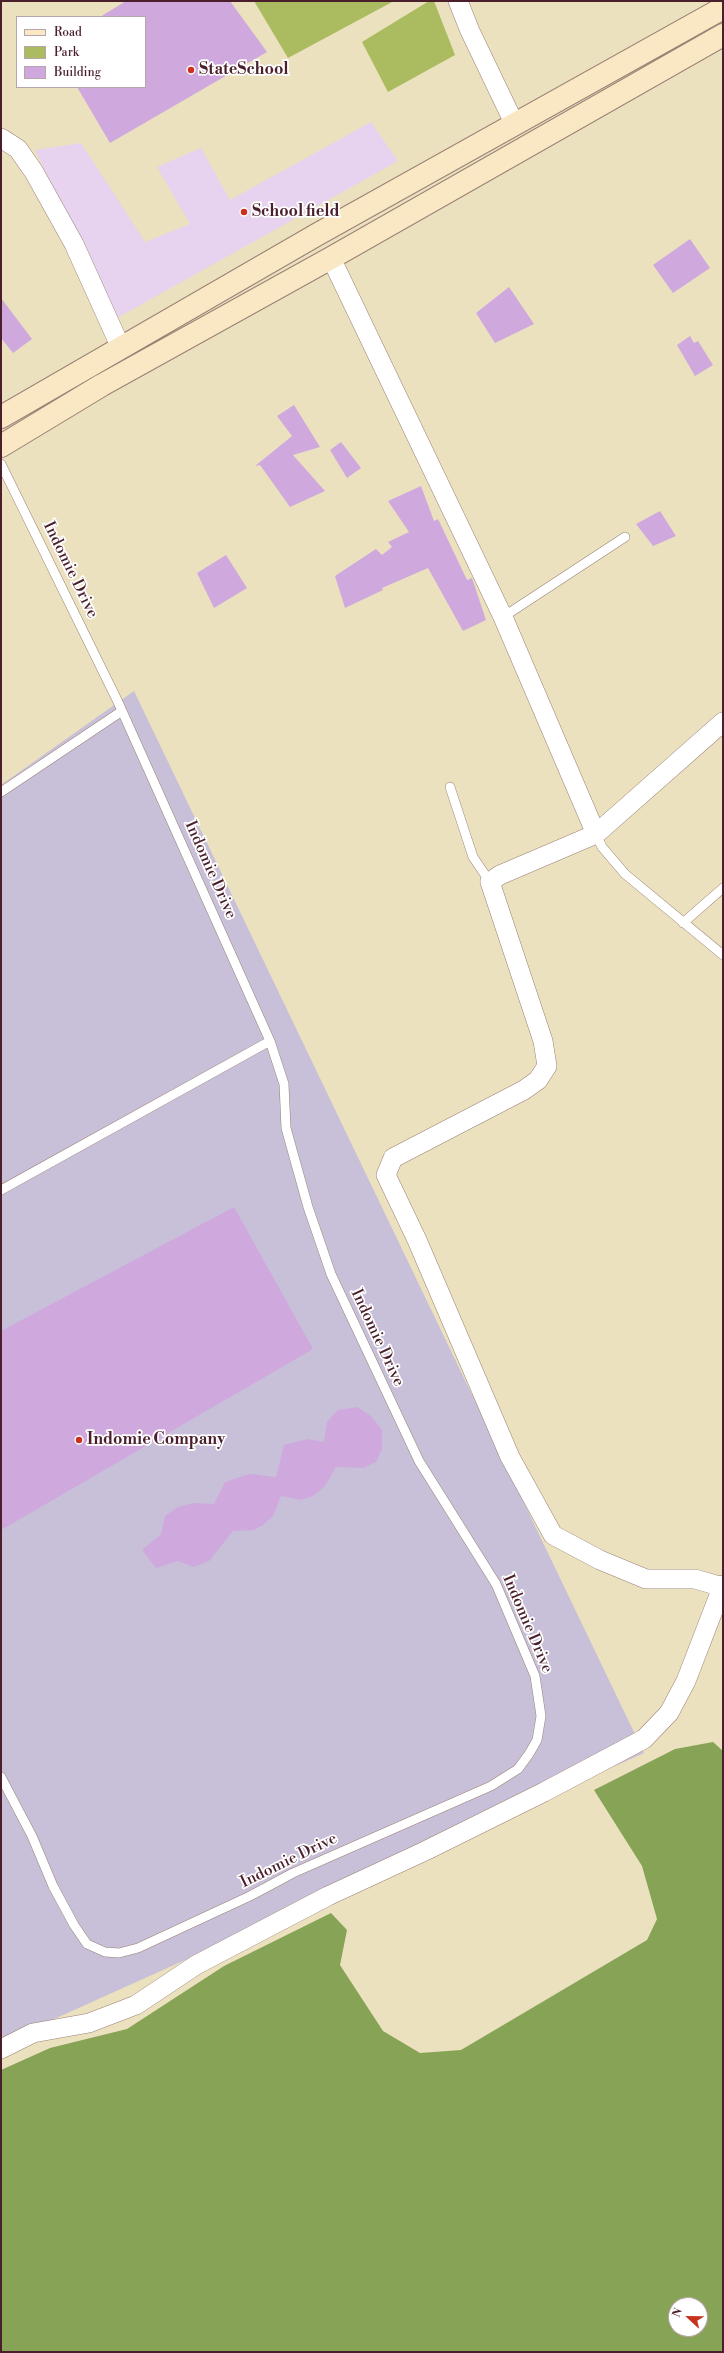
<!DOCTYPE html>
<style>
body{margin:0}
#map{position:relative;width:724px;height:2353px;overflow:hidden;background:#ebe1bf;font-family:"Libre Bodoni",serif}
canvas{display:block}
.frame{position:absolute;inset:0;border:2px solid #4a1f2b;pointer-events:none}
.legend{position:absolute;left:16px;top:16px;width:130px;height:72px;box-sizing:border-box;background:#fff;border:1px solid #b7a5aa;margin:0;padding:5px 7px;list-style:none;font-size:12px;color:#4a1f2b}
.legend li{display:flex;align-items:center;gap:8px;height:20px}
.legend b{width:20px;border:1px solid #b7a5aa}
.north{position:absolute;left:668px;top:2297px;width:40px;height:40px;box-sizing:border-box;background:#fff;border:1px solid #b7a5aa;border-radius:50%;rotate:292deg;font-size:11px;font-weight:700;line-height:16px;text-align:center;color:#4a1f2b}
.north::after{content:'';display:block;margin:auto;width:14px;height:18px;background:#c8321e;clip-path:polygon(50% 0,100% 100%,50% 72%,0 100%)}
</style>
<div id="map">
<canvas width="724" height="2353"></canvas>
<div class="frame"></div>
<ul class="legend">
<li><b style="height:5px;background:#fae7c3"></b>Road</li>
<li><b style="height:11px;background:#aabc5f"></b>Park</li>
<li><b style="height:11px;background:#cfa9de"></b>Building</li>
</ul>
<div class="north">N</div>
</div>
<script>
const ctx = document.querySelector('canvas').getContext('2d');
ctx.lineJoin = 'round';
function fill(path, color) {
  ctx.fillStyle = color;
  ctx.fill(path, 'evenodd');
}
function shape(rows) {
  const path = new Path2D();
  for (const r of rows) {
    path.moveTo(r[0], r[1]);
    for (let i = 2; i < r.length; i += 2) path.lineTo(r[i], r[i + 1]);
  }
  return path;
}
function stroke(path, color, width, dash) {
  ctx.strokeStyle = color;
  ctx.lineWidth = width;
  ctx.lineCap = dash ? 'butt' : 'round';
  ctx.setLineDash(dash || []);
  ctx.stroke(path);
}
function drawText(font, color, halo, rows, align = 'center') {
  ctx.font = font + ' "Libre Bodoni",serif';
  ctx.lineWidth = 3.5;
  ctx.setLineDash([]);
  ctx.textBaseline = 'middle';
  ctx.strokeStyle = halo;
  ctx.fillStyle = color;
  for (const [text, x, y, turn = 0] of rows) {
    ctx.save();
    ctx.translate(x, y);
    ctx.rotate((+turn || 0) * Math.PI / 180);
    ctx.textAlign = isNaN(turn) ? turn : align;
    if (halo) ctx.strokeText(text, 0, 0);
    ctx.fillText(text, 0, 0);
    ctx.restore();
  }
}
const built = shape([
 [371,122,398,161,117,318,35,150,81,143,145,242,190,224,157,167,201,148,230,200]
]);
const industrial = shape([
 [134,691,644,1753,1,2043,1,785]
]);
const green = shape([
 [254,1,394,1,288,58],
 [429,1,434,1,455,55,388,92,362,42]
]);
const forest = shape([
 [713,1742,723,1751,723,2352,1,2352,1,2070,50,2048,127,2029,224,1966,331,1913,347,1930,340,1965,383,2031,420,2053,461,2050,647,1940,657,1919,642,1866,594,1790,675,1749],
 [676,2305,700,2305,700,2329,676,2329]
]);
const building = shape([
 [126,1,230,1,267,52,110,143,77,87,145,87,145,17,100,17],
 [690,239,710,268,673,293,653,265],
 [509,287,534,324,495,343,476,313],
 [1,298,32,339,13,353,1,338],
 [690,336,694,343,698,341,713,365,695,376,677,345],
 [294,405,320,447,293,455,325,491,290,507,260,465,255,466,292,436,277,416],
 [341,442,361,468,347,478,330,450],
 [421,486,434,521,438,519,467,580,472,578,486,620,463,631,428,568,382,588,383,590,345,608,335,576,376,549,382,555,392,547,388,542,409,532,388,501],
 [660,511,676,536,653,546,636,524],
 [226,555,247,588,214,608,197,573],
 [234,1207,313,1349,1,1530,1,1331],
 [357,1407,371,1416,382,1430,382,1449,376,1462,363,1468,336,1467,325,1486,313,1496,301,1500,281,1496,273,1516,263,1525,254,1530,233,1531,209,1561,194,1567,178,1561,156,1568,142,1550,161,1534,165,1516,178,1507,193,1503,214,1504,225,1482,249,1474,276,1477,284,1445,308,1439,324,1442,327,1422,338,1410]
]);
const lane = shape([
 [1,464,118,702,270,1041,284,1084,286,1128,308,1207,331,1274,419,1461,496,1584,535,1676,541,1716,537,1740,529,1754,518,1769,491,1786,293,1873,250,1896,138,1948,119,1953,105,1952,87,1944,74,1925,53,1886,32,1836,1,1777],
 [503,617,625,537],
 [450,787,473,857,490,882],
 [1,792,122,711],
 [596,834,602,847,625,874,723,955],
 [683,923,723,888],
 [1,1190,270,1041]
]);
const street = shape([
 [458,1,470,31,515,125],
 [1,138,18,149,34,172,74,244,121,348],
 [331,258,503,617,596,834],
 [723,722,596,834,500,875,490,882,543,1041,547,1066,538,1080,524,1090,393,1158,386,1175,417,1240,510,1457,553,1535,600,1560,646,1579,695,1579,723,1587],
 [1,2049,33,2033,89,2023,136,2005,196,1965,328,1896,425,1851,544,1792,644,1739,669,1713,686,1681,723,1585]
]);
const secondary = shape([
 [1,417,318,234,723,8],
 [1,446,102,385,331,258,723,35]
]);
const markers = [
 [191,70,4,"#c8321e"],
 [244,212,4,"#c8321e"],
 [79,1440,4,"#c8321e"]
];
const poiNames = [
 ["StateSchool",199,70],
 ["School field",252,212],
 ["Indomie Company",87,1440]
];
const streetNames = [
 ["Indomie Drive",70,570,64],
 ["Indomie Drive",210,870,66],
 ["Indomie Drive",377,1338,65],
 ["Indomie Drive",527,1624,67],
 ["Indomie Drive",289,1861,-26]
];
fill(built, '#e7d2ef');
fill(industrial, '#c8bfd8');
fill(green, '#aabc5f');
fill(forest, '#87a456');
fill(building, '#cfa9de');
stroke(lane, '#9a8075', 10);
stroke(street, '#9a8075', 20);
stroke(secondary, '#9a8075', 24);
stroke(lane, '#fff', 9);
stroke(street, '#fff', 19);
stroke(secondary, '#fae7c3', 22);
for (const [x, y, r, color] of markers) {
  const dot = new Path2D();
  dot.arc(x, y, r, 0, 2 * Math.PI);
  ctx.fillStyle = color;
  ctx.fill(dot);
  stroke(dot, '#fff', 1.5);
}
drawText('bold 16px', '#4a1f2b', '#fff', poiNames, 'left');
drawText('16px', '#4a1f2b', '#fff', streetNames);
</script>
